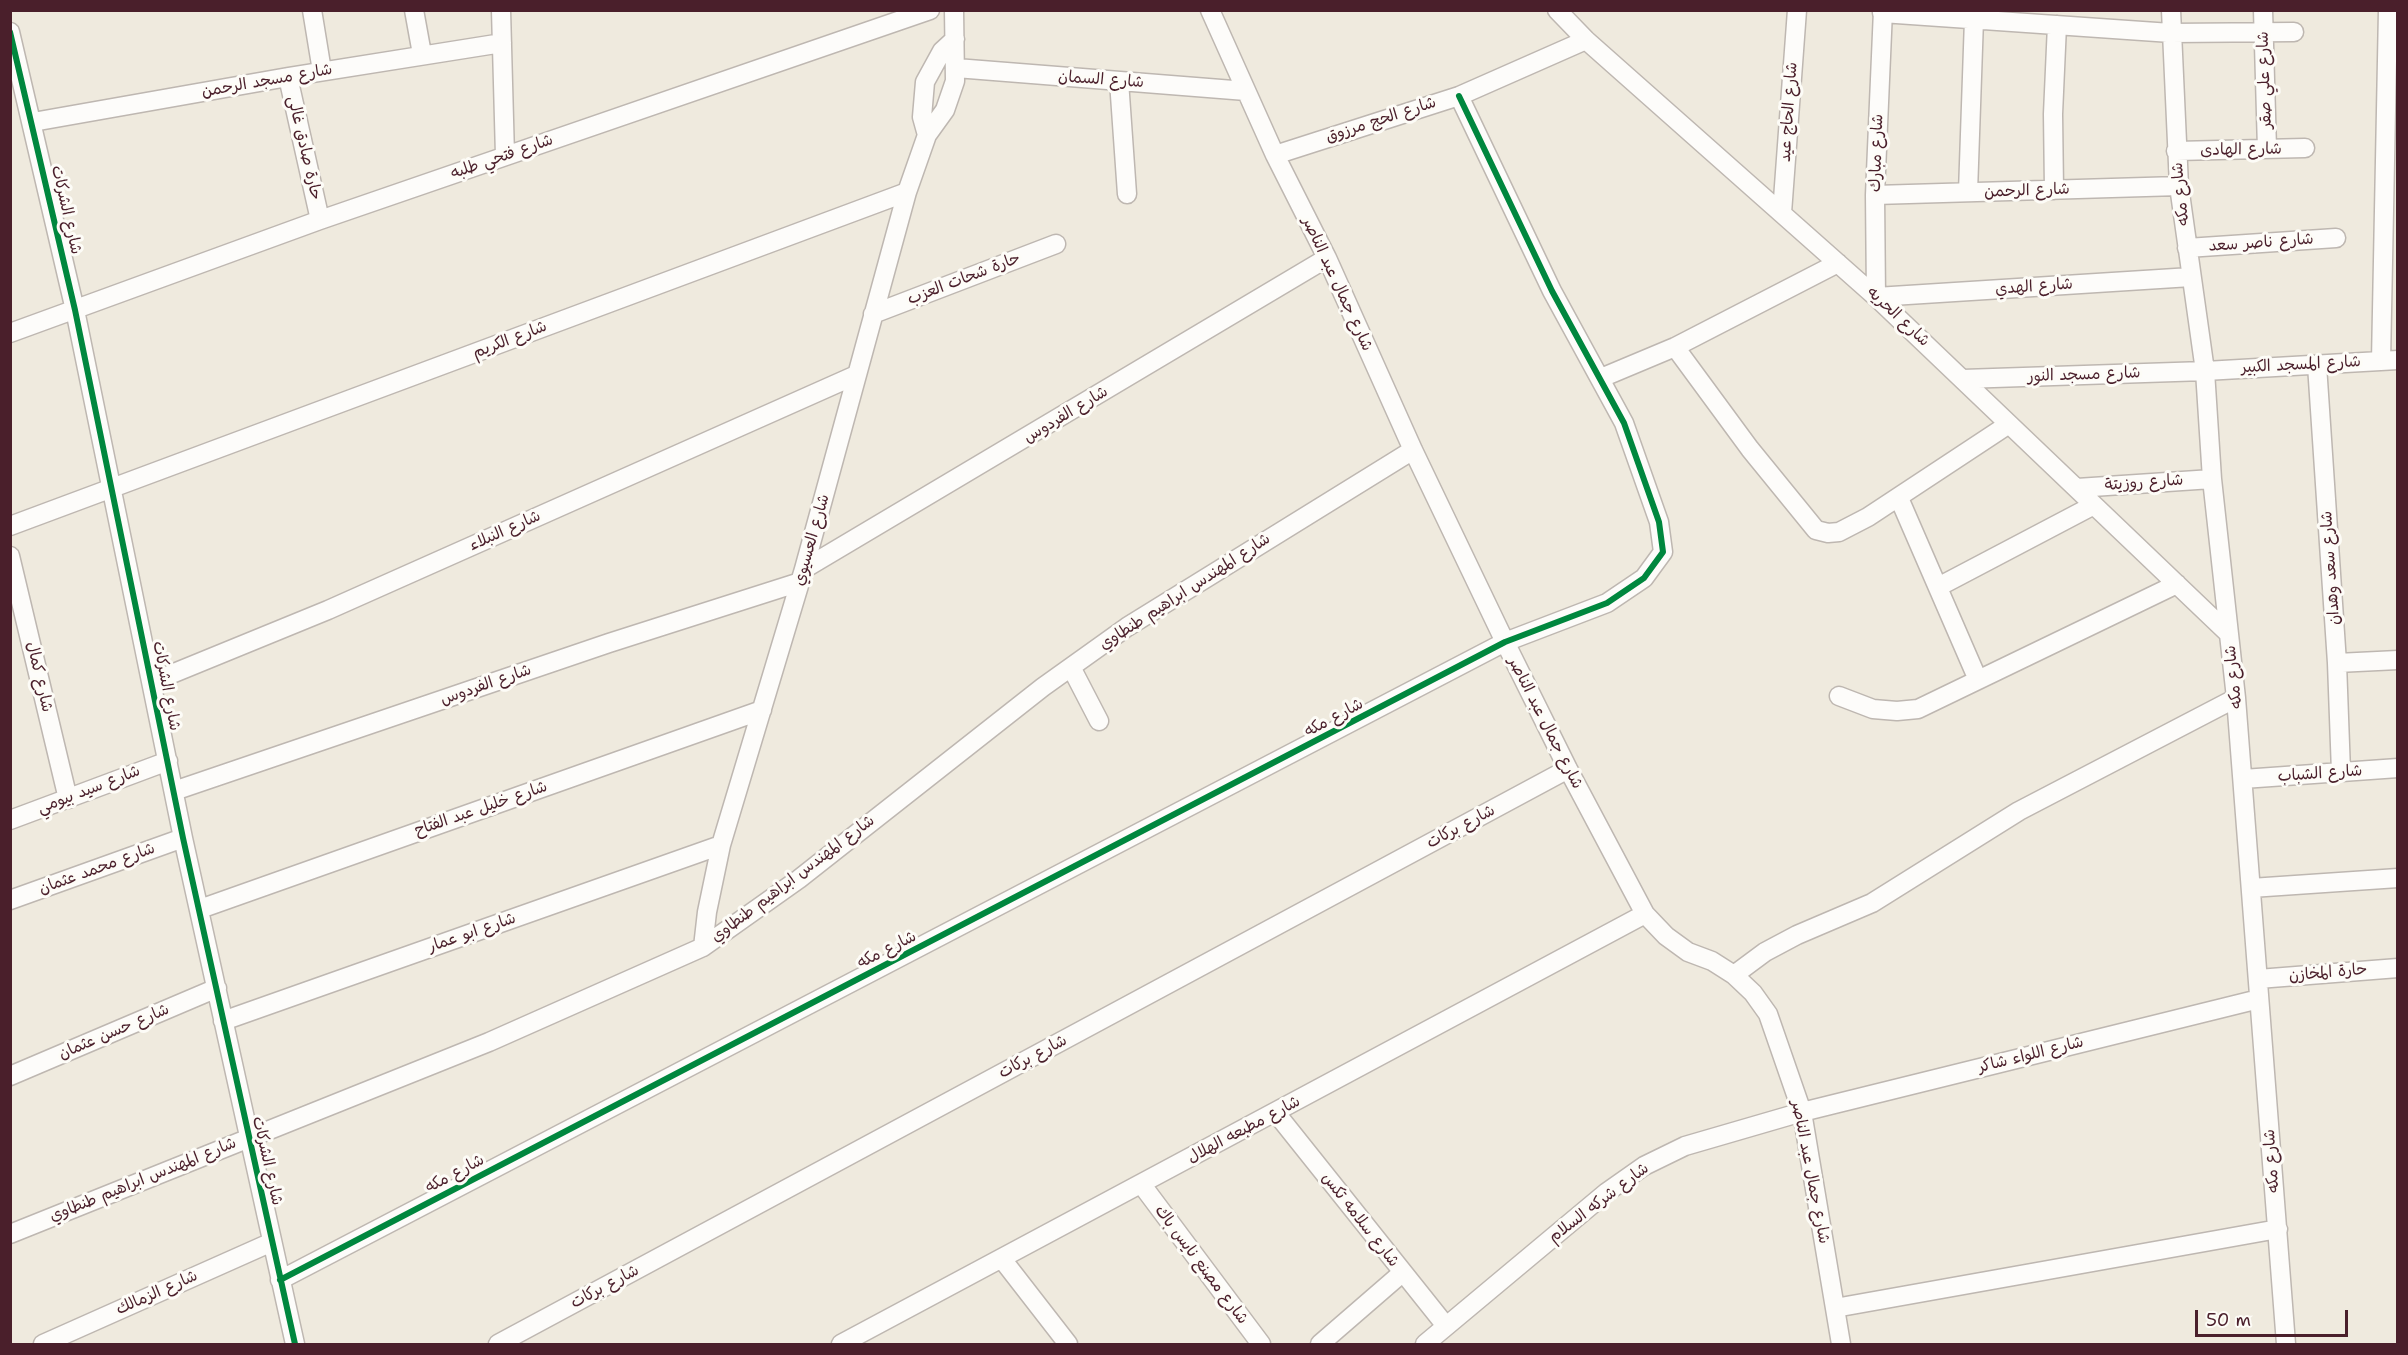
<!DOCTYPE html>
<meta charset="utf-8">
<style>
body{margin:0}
#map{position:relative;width:2408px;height:1355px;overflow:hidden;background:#efeade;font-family:"Shantell Sans",sans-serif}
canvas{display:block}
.frame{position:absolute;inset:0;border:12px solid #4a1f2b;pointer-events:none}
.scale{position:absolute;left:2195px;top:1310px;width:153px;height:27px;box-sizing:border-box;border:3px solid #4a1f2b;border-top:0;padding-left:8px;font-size:18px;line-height:21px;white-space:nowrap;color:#4a1f2b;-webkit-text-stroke:4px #fdfcf7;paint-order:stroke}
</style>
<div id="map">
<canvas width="2408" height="1355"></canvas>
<div class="frame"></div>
<div class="scale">50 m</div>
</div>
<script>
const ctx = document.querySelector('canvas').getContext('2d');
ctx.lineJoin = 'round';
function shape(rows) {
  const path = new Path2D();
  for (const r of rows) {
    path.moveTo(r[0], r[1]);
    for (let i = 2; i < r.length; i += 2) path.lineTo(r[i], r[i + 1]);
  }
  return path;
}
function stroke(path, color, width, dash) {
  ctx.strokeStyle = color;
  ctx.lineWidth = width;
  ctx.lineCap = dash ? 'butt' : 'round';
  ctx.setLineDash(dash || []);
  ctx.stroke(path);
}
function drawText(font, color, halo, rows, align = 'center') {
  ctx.font = font + ' "Shantell Sans","Playpen Sans Arabic",sans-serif';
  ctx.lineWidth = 6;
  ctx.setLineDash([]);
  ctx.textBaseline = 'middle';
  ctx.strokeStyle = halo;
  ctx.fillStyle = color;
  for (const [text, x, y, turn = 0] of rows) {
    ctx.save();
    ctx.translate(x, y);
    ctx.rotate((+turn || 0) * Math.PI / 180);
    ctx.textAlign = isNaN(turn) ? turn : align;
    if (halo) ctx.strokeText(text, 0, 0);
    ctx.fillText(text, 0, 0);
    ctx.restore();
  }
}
const street = shape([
 [312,10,322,71],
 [414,10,422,54],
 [501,10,505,156],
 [1210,10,1275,155,1327,258,1413,450,1505,642,1568,769,1645,914,1666,936,1688,952,1712,961,1734,975,1753,993,1768,1014,1802,1112,1841,1344],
 [1557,10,1586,40,1876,297,2229,634],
 [1883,10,1875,195,1876,297,2191,277],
 [2171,10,2179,186,2205,371,2212,479,2236,698,2286,1344],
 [2263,10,2267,149],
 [1882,13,2171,33,2294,32],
 [10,32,75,310,183,838,295,1344],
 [956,68,1246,91],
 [288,77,320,220],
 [1119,81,1127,194],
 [33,122,288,77,502,43],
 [927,135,922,117,925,82,942,51,955,39],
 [2176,151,2305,148],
 [1275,155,1459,96,1586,40],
 [2054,190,2053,114,2057,25],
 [1968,192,1974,19],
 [1875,195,2179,186],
 [1782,213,1797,10],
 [2187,248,2336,238],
 [873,314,1056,244],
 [10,333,320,220,930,10],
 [1675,347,1750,449,1816,530,1828,533,1839,532,1868,517,2009,424],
 [2381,361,2388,10],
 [2317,365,2337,663,2341,772],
 [1601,378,1675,347,1838,263],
 [1963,379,2205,371,2398,360],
 [2077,488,2212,479],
 [1899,498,1978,680],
 [10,526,907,192],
 [10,556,68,799],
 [804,569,1327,258],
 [1938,587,2094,505],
 [2337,663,2398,660],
 [1071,667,1099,721],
 [152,682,328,610,856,375],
 [1839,696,1873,709,1897,711,1918,709,2177,584],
 [2243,779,2398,768],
 [174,791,609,643,800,582],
 [10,820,168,761],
 [2251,888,2398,878],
 [10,900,183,838],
 [200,909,762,710],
 [703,947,707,912,721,845,804,569,907,192,927,135,945,110,955,81,954,10],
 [1734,975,1765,952,1797,935,1872,903,2019,811,2236,698],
 [2258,979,2398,968],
 [223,1021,721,845],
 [10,1076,217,988],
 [1276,1113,1446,1326],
 [1142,1185,1261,1344],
 [10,1234,489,1042,703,947,799,879,1043,687,1127,627,1413,450],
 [1002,1259,1068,1344],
 [280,1280,1505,642,1607,603,1644,578,1663,552,1659,522,1624,423,1552,291,1459,96],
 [1835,1308,2278,1229],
 [43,1344,272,1242],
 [498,1344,1568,769],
 [841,1344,1645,914],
 [1320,1344,1402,1273],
 [1425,1344,1607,1192,1644,1166,1685,1146,1802,1112,2259,999]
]);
const cycleway = shape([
 [10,32,75,310,183,838,295,1344],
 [280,1280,1505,642,1607,603,1644,578,1663,552,1659,522,1624,423,1552,291,1459,96]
]);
const streetNames = [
 ["شارع السمان",1101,80,4],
 ["شارع علي صقر",2265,80,-92],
 ["شارع مسجد الرحمن",267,81,-10],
 ["شارع الحاج عيد",1789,112,-86],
 ["شارع الحج مرزوق",1381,120,-18],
 ["حارة صادق غالى",304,148,77],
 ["شارع الهادى",2241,150,-1],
 ["شارع مبارك",1877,153,-88],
 ["شارع فتحي طلبه",502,157,-19],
 ["شارع الرحمن",2027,191,-2],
 ["شارع مكه",2181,194,-96],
 ["شارع الشركات",66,210,77],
 ["شارع ناصر سعد",2261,243,-4],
 ["حارة شحات العزب",964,279,-21],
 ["شارع جمال عبد الناصر",1337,284,65],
 ["شارع الهدي",2034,287,-4],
 ["شارع الحريه",1898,317,43],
 ["شارع الكريم",510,340,-21],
 ["شارع المسجد الكبير",2301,365,-3],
 ["شارع مسجد النور",2084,375,-2],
 ["شارع الفردوس",1066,415,-31],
 ["شارع روزيتة",2144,483,-4],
 ["شارع النبلاء",505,531,-24],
 ["شارع العسيوي",812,540,-74],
 ["شارع سعد وهدان",2331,568,-94],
 ["شارع المهندس ابراهيم طنطاوي",1185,592,-33],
 ["شارع كمال",39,677,77],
 ["شارع مكه",2234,677,-96],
 ["شارع الفردوس",486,685,-19],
 ["شارع الشركات",166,686,79],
 ["شارع مكه",1334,718,-28],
 ["شارع جمال عبد الناصر",1545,723,63],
 ["شارع الشباب",2320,774,-4],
 ["شارع سيد بيومي",89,790,-21],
 ["شارع خليل عبد الفتاح",481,809,-19],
 ["شارع بركات",1461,827,-28],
 ["شارع محمد عثمان",97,869,-20],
 ["شارع المهندس ابراهيم طنطاوي",793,879,-37],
 ["شارع ابو عمار",472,933,-19],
 ["شارع مكه",887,950,-27],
 ["حارة المخازن",2328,973,-5],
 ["شارع حسن عثمان",114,1032,-23],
 ["شارع اللواء شاكر",2031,1055,-14],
 ["شارع بركات",1033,1057,-28],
 ["شارع مطبعه الهلال",1244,1130,-28],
 ["شارع الشركات",267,1161,77],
 ["شارع مكه",2272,1161,-94],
 ["شارع جمال عبد الناصر",1810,1172,79],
 ["شارع مكه",455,1174,-28],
 ["شارع المهندس ابراهيم طنطاوي",143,1180,-22],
 ["شارع شركه السلام",1599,1203,-37],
 ["شارع سلامه تكس",1360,1220,52],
 ["شارع مصنع نايس باك",1201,1265,53],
 ["شارع بركات",605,1287,-28],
 ["شارع الزمالك",157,1293,-24]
];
stroke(street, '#beb7b1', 21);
stroke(street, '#fdfcfa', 18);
stroke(cycleway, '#00873e', 6);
drawText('16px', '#4a1f2b', '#fdfcf7', streetNames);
</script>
